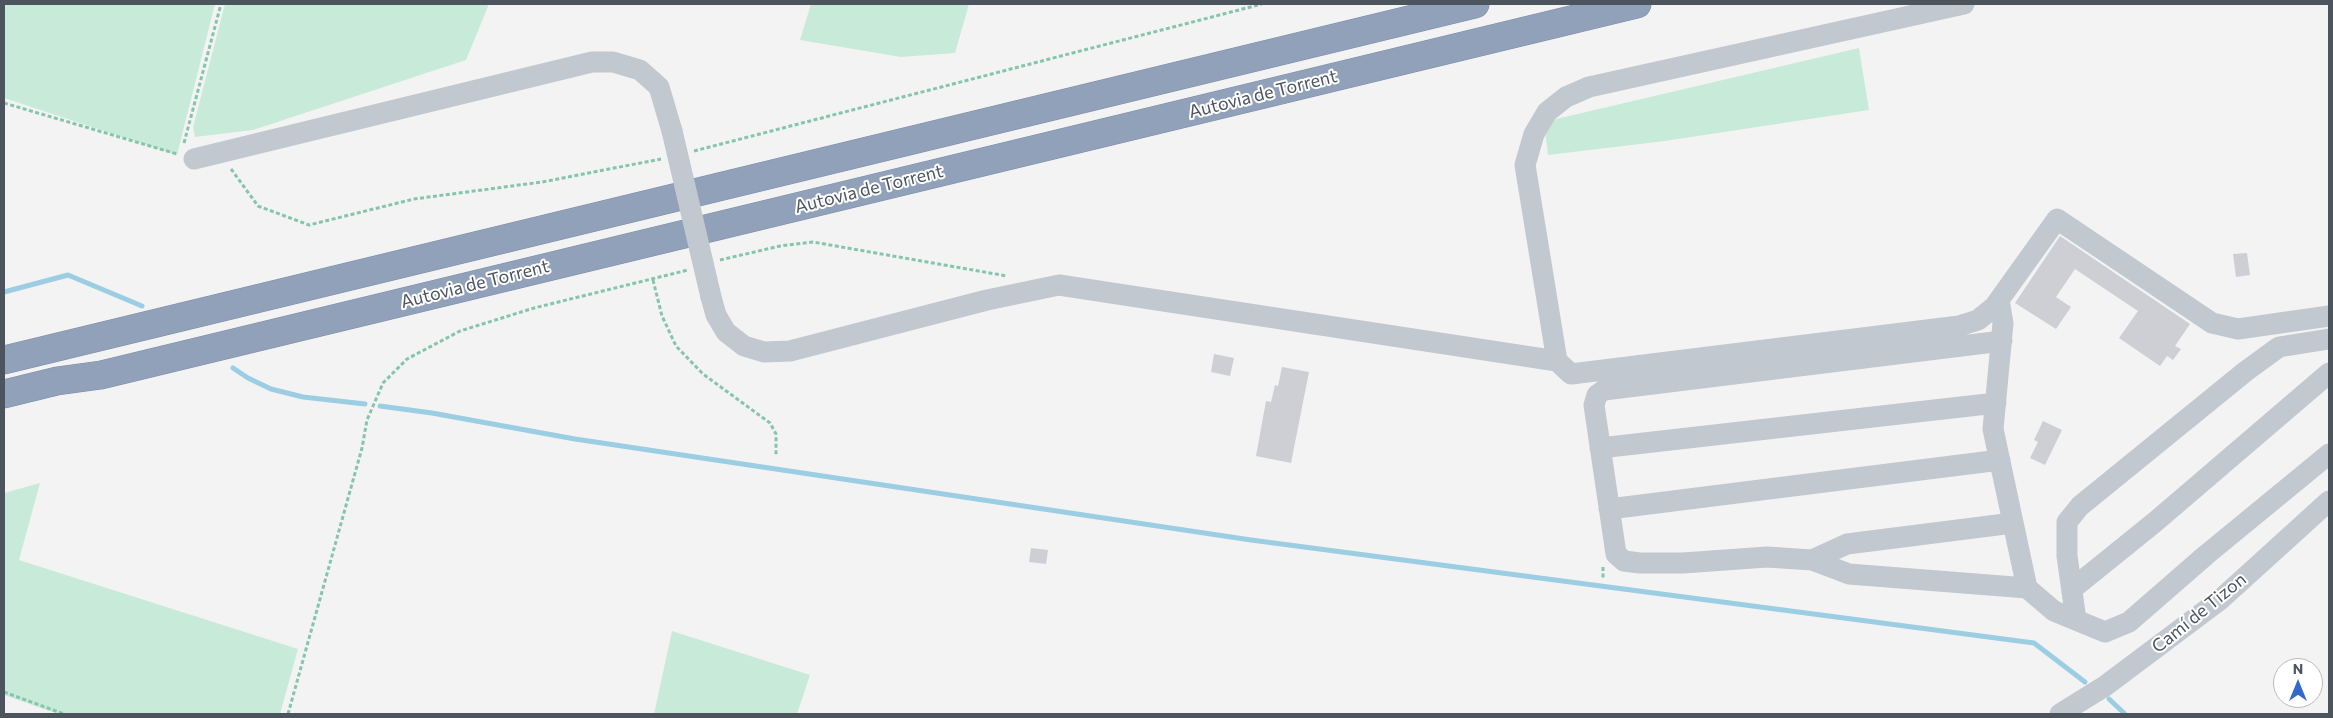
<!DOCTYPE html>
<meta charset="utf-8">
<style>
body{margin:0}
#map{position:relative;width:2333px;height:718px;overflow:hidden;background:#f4f3f3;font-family:Commissioner,sans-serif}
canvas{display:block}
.frame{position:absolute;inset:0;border:5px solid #4c545e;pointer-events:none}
.north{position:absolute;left:2273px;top:658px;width:50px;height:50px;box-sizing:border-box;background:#fff;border:1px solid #b7bbbf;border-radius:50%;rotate:0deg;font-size:14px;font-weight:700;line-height:20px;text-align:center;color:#4c545e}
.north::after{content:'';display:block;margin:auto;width:18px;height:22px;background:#3268cf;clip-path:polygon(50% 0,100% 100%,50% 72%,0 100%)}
</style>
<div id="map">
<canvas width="2333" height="718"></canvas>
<div class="frame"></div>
<div class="north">N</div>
</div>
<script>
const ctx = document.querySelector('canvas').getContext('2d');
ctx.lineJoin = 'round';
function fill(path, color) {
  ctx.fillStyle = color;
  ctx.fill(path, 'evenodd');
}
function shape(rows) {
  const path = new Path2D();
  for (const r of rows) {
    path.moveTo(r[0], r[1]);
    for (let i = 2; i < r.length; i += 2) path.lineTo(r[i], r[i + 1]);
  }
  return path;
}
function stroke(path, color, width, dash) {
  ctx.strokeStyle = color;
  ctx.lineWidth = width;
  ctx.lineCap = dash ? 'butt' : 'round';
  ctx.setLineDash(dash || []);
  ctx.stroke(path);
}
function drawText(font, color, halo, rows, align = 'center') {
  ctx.font = font + ' Commissioner,sans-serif';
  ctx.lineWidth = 4;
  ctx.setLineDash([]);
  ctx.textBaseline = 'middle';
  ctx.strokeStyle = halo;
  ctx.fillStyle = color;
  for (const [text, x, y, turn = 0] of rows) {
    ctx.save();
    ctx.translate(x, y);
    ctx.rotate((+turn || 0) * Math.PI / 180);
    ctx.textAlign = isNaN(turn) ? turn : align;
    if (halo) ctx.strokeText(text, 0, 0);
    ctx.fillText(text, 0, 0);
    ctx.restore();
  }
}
const green = shape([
 [4,4,215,4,177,155,4,98],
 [225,4,489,4,466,60,253,130,195,137,193,127],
 [811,4,969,4,955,53,901,57,800,40],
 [1859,48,1869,110,1665,141,1548,155,1545,130,1552,120],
 [40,483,19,560,298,649,280,714,58,714,4,695,4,493],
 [672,631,810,675,797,714,654,714]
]);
const stream = shape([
 [4,292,68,275,142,306],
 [233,368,248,378,271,389,303,397,365,404],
 [380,406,432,413,575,439,1251,540,2034,643,2085,682],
 [2109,699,2125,714]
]);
const building = shape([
 [2060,236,2190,324,2175,346,2181,349,2173,360,2167,356,2160,366,2119,338,2138,311,2075,269,2056,297,2071,307,2056,329,2015,303],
 [2247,253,2250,275,2236,277,2233,254],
 [1214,354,1234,358,1230,376,1211,372],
 [1282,367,1309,372,1291,463,1256,456,1266,401,1271,402,1275,385,1278,386],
 [2043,421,2062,430,2045,465,2030,458,2038,442,2034,440],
 [1031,548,1048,550,1046,564,1029,562]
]);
const path = shape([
 [4,103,177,154],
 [184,143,221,4],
 [694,151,1262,4],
 [231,169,258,206,309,225,414,199,542,182,661,159],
 [720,260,780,246,813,242,1007,276],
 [653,280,662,316,676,346,703,374,770,423,776,434,776,455],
 [1603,567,1603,578],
 [4,692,64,714],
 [288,714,362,448,367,420,383,383,407,359,460,331,534,308,688,270]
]);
const minor = shape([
 [194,159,592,62,613,62,640,70,659,87,672,131],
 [711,297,716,315,726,332,744,346,764,352,790,351,987,300,1059,285,1557,361,1571,374,1959,326,1978,320,1994,307,2057,219,2212,323,2238,329,2329,316],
 [1999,300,2003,323,1993,429,2027,588,2054,611,2105,632,2129,622,2206,555,2329,454],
 [2002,341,1604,390,1597,395,1594,405,1616,554,1624,561,1640,563,1683,563,1767,557,1812,560,1849,574,2027,588],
 [1557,361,1525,165,1534,134,1547,112,1566,97,1589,87,1964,4],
 [1600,448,1996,403],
 [1609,509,2000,460],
 [1812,560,1847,544,2013,523],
 [2072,589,2155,522,2329,373],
 [2076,620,2067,556,2067,522,2080,506,2246,371,2279,347,2329,339],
 [2060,714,2105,686,2221,599,2329,501]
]);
const highway = shape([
 [4,360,1475,4],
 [4,394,57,381,101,375,1637,4]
]);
const minorBridge = shape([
 [672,131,711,297]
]);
const streetNames = [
 ["Autovia de Torrent",1263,94,-14],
 ["Autovia de Torrent",869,189,-14],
 ["Autovia de Torrent",475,284,-14],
 ["Camí de Tizon",2199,613,-39]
];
fill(green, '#c8ebd9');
stroke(stream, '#9bcde3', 5);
fill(building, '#cdcfd4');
stroke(highway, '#7c8ca6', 29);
stroke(path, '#84c5ab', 3, [4, 2.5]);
stroke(minor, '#c2c8cf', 21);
stroke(highway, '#91a1ba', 28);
stroke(minorBridge, '#c2c8cf', 21);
drawText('18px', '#4c545e', '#fff', streetNames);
</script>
